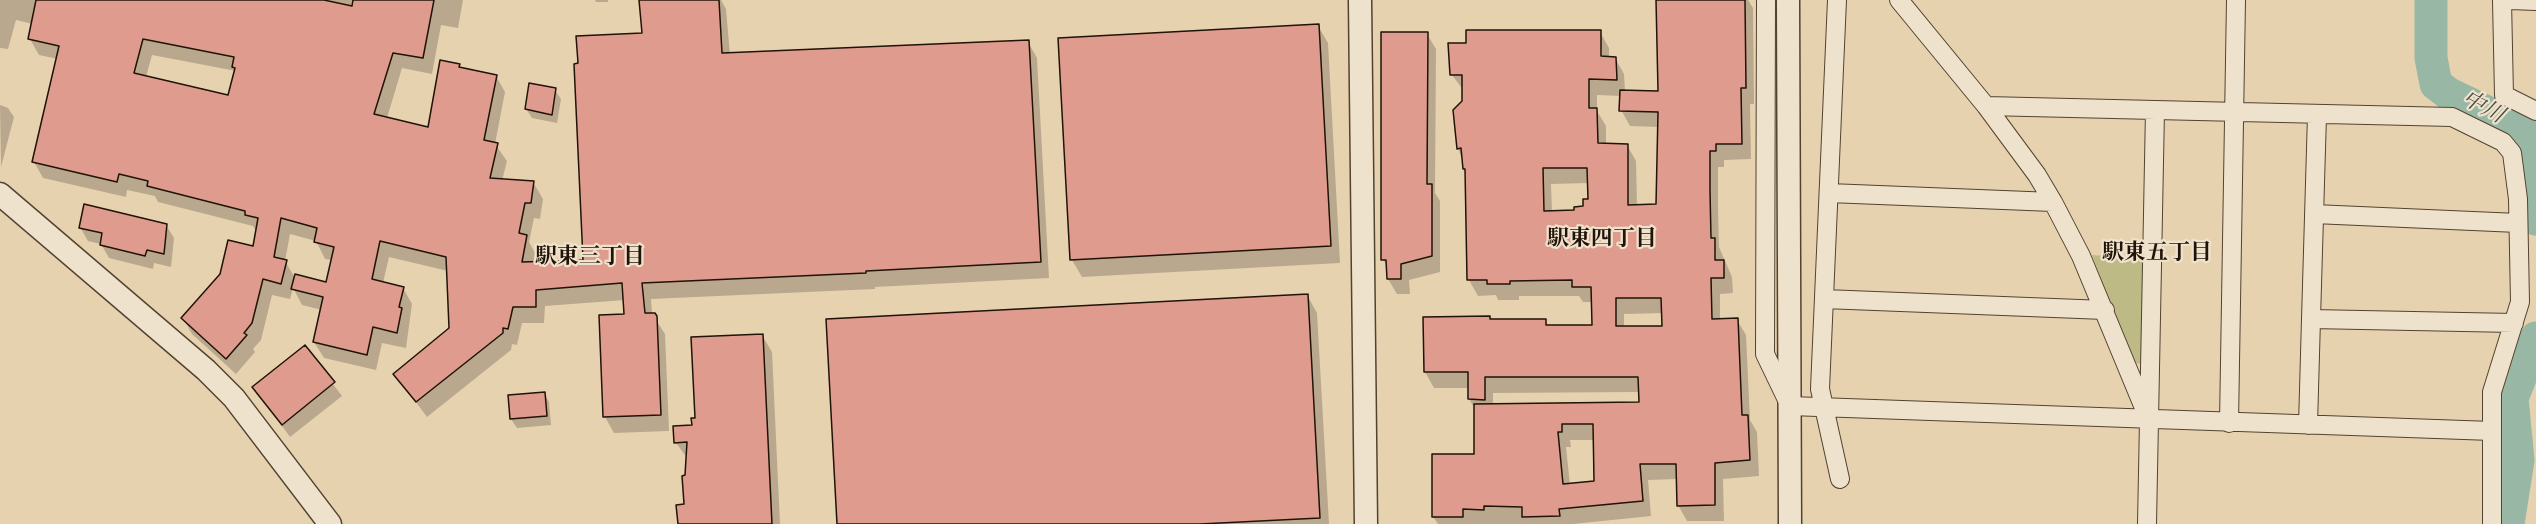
<!DOCTYPE html>
<meta charset="utf-8">
<style>
body{margin:0}
canvas{display:block;background:#e7d2b0}
</style>
<canvas width="2536" height="524"></canvas>
<script>
const ctx = document.querySelector('canvas').getContext('2d');
ctx.lineJoin = 'round';
function fill(path, color) {
  ctx.fillStyle = color;
  ctx.fill(path, 'evenodd');
}
function shape(rows) {
  const path = new Path2D();
  for (const r of rows) {
    path.moveTo(r[0], r[1]);
    for (let i = 2; i < r.length; i += 2) path.lineTo(r[i], r[i + 1]);
  }
  return path;
}
function stroke(path, color, width, dash) {
  ctx.strokeStyle = color;
  ctx.lineWidth = width;
  ctx.lineCap = dash ? 'butt' : 'round';
  ctx.setLineDash(dash || []);
  ctx.stroke(path);
}
function drawText(font, color, halo, rows, align = 'center') {
  ctx.font = font + ' Vollkorn,"Noto Serif JP",serif';
  ctx.lineWidth = 4.5;
  ctx.setLineDash([]);
  ctx.textBaseline = 'middle';
  ctx.strokeStyle = halo;
  ctx.fillStyle = color;
  for (const [text, x, y, turn = 0] of rows) {
    ctx.save();
    ctx.translate(x, y);
    ctx.rotate((+turn || 0) * Math.PI / 180);
    ctx.textAlign = isNaN(turn) ? turn : align;
    if (halo) ctx.strokeText(text, 0, 0);
    ctx.fillText(text, 0, 0);
    ctx.restore();
  }
}
const green = shape([
 [2092,255,2145,259,2143,361,2139,364,2133,362]
]);
const shadow = shape([
 [0,0,463,0,458,28,441,25,432,74,402,68,387,118,429,128,459,65,461,69,496,76,505,92,495,144,507,161,502,181,533,182,543,199,540,219,534,218,529,242,535,253,533,264,585,262,643,35,641,0,721,0,726,9,730,55,1028,42,1037,58,1049,278,875,287,875,289,651,299,652,314,665,334,669,431,614,433,605,417,625,315,625,300,545,306,544,323,522,323,517,345,512,344,511,350,427,417,395,374,450,328,448,271,389,257,383,283,403,288,412,304,406,348,382,343,376,370,324,358,314,342,322,310,302,305,293,288,290,299,272,295,261,340,253,349,255,352,236,374,192,334,183,318,254,248,256,231,253,226,158,202,155,196,127,190,126,197,43,178,34,162,58,59,39,55,30,39,33,24,16,20,8,49,0,48],
 [152,55,236,71,230,97,146,77],
 [290,234,316,241,325,259,333,260,327,284,295,278,285,261],
 [595,0,608,0,608,2,596,2],
 [1658,0,1748,0,1753,8,1754,104,1750,104,1751,159,1724,160,1724,167,1718,167,1718,208,1719,247,1732,277,1733,293,1720,294,1720,320,1737,320,1746,335,1750,420,1757,432,1759,476,1723,479,1724,521,1687,521,1678,505,1678,479,1648,480,1651,516,1573,524,1438,524,1433,517,1475,456,1476,411,1469,399,1469,388,1434,388,1425,372,1424,318,1545,320,1549,327,1593,327,1593,302,1583,302,1579,296,1519,296,1519,300,1498,300,1496,295,1478,296,1469,280,1467,173,1458,148,1464,91,1452,75,1600,32,1609,48,1609,58,1615,58,1624,74,1625,91,1659,92],
 [1597,95,1621,96,1621,110,1630,126,1659,127,1658,206,1637,206,1636,161,1627,145,1606,144,1606,126,1597,111],
 [1589,183,1589,200,1585,208,1552,212,1551,184],
 [1663,313,1663,327,1624,328,1624,314],
 [1640,392,1640,403,1493,406,1493,393],
 [1570,440,1595,440,1595,483,1570,485,1566,447,1571,447],
 [1318,26,1328,43,1340,263,1082,277,1072,260],
 [1427,34,1436,49,1435,193,1440,201,1440,272,1409,280,1410,294,1397,294,1388,279,1388,268,1383,259],
 [555,90,561,99,557,123,532,118,526,109],
 [0,105,8,108,14,117,1,167],
 [166,225,174,238,171,267,154,263,153,269,109,258,101,244,88,241,80,227],
 [1307,295,1317,313,1329,524,838,524],
 [762,335,772,352,780,524,679,524,686,506,688,459,676,443,693,426],
 [305,347,342,396,290,437,254,387],
 [544,393,549,402,551,425,517,428,511,419,509,396]
]);
const river = shape([
 [2431,0,2431,58,2436,84,2449,94,2522,129,2531,146,2536,219],
 [2508,524,2518,460,2512,398,2536,338]
]);
const building = shape([
 [36,0,324,0,352,6,353,0,434,0,423,58,393,53,374,114,428,127,440,60,460,64,459,67,497,75,484,140,498,143,490,178,534,181,531,203,525,203,519,233,527,235,522,262,583,260,574,64,578,63,576,36,642,33,639,0,719,0,722,53,1029,40,1041,262,866,271,866,273,642,283,645,313,655,313,657,316,661,415,603,417,599,315,624,314,622,283,536,290,536,307,513,307,508,329,503,328,503,333,416,402,393,374,449,328,446,257,380,241,372,279,404,287,399,307,402,308,397,333,373,327,367,355,313,342,323,297,291,289,295,274,326,282,334,247,314,242,317,228,281,218,274,257,287,260,281,284,263,279,252,323,244,333,247,335,226,359,181,318,220,274,228,240,253,246,258,218,245,215,245,211,147,186,148,181,119,174,117,182,32,162,59,46,28,39,36,0],
 [143,39,234,57,232,67,235,68,228,95,134,73,143,39],
 [1656,0,1745,0,1746,88,1741,88,1742,144,1716,144,1716,151,1710,151,1710,191,1711,238,1715,238,1715,260,1724,260,1724,278,1711,278,1712,319,1738,318,1742,415,1748,415,1750,460,1715,463,1715,505,1677,506,1676,464,1640,464,1643,501,1559,509,1560,516,1522,517,1522,507,1484,506,1484,510,1463,509,1463,517,1432,517,1432,454,1474,454,1474,404,1639,402,1638,377,1485,377,1485,400,1468,399,1468,372,1424,372,1423,317,1490,316,1490,319,1546,319,1546,325,1592,325,1591,287,1572,287,1572,280,1510,281,1510,284,1487,284,1487,280,1467,280,1465,169,1463,169,1461,148,1457,149,1453,110,1462,101,1462,75,1450,75,1448,43,1466,43,1466,30,1601,30,1601,56,1616,57,1617,80,1589,79,1589,108,1597,108,1598,143,1628,144,1628,205,1656,204,1658,112,1619,111,1620,90,1658,91,1656,0],
 [1543,168,1587,168,1588,199,1583,199,1583,206,1574,207,1574,210,1544,211,1543,168],
 [1616,298,1661,298,1662,326,1616,326,1616,298],
 [1562,424,1593,424,1594,481,1563,484,1558,432,1562,432,1562,424],
 [1319,24,1331,246,1070,260,1058,38,1319,24],
 [1381,32,1428,32,1427,184,1432,184,1432,256,1401,264,1401,279,1387,279,1386,260,1381,260,1381,32],
 [529,83,556,88,552,115,525,109,529,83],
 [84,204,167,224,164,254,147,250,145,256,100,245,102,233,79,228,84,204],
 [1308,294,1320,518,1200,524,837,524,826,319,1308,294],
 [763,334,772,524,678,524,676,505,684,504,682,476,685,475,687,442,674,443,673,426,692,425,691,418,695,418,691,337,763,334],
 [305,345,335,382,282,425,252,387,305,345],
 [545,392,547,416,510,419,508,395,545,392]
]);
const minor = shape([
 [1766,0,1765,354,1790,406,2492,431],
 [1837,0,1820,389,1840,479],
 [1899,0,1986,106,2037,175,2053,202,2081,256,2149,420],
 [2502,0,2504,95,2536,111],
 [2510,0,2536,1],
 [1986,106,2452,117,2503,142,2512,153,2518,199,2520,302,2492,392,2492,524],
 [2317,115,2311,319,2514,323],
 [1829,193,2053,202],
 [2314,214,2518,223],
 [1824,299,2105,310],
 [2229,423,2236,0],
 [2308,425,2311,319],
 [2147,524,2155,110]
]);
const tertiary = shape([
 [1360,0,1366,524],
 [1788,0,1790,524],
 [0,194,206,370,234,398,330,524]
]);
const waterNames = [
 ["中川",2482,109,28]
];
const neighbourhoodNames = [
 ["駅東四丁目",1602,241],
 ["駅東五丁目",2157,255],
 ["駅東三丁目",590,259]
];
fill(green, '#bdba86');
fill(shadow, '#0003');
stroke(river, '#98b8a5', 33);
fill(building, '#df9b8d');
stroke(building, '#201307', 1.5);
stroke(minor, '#524331', 20);
stroke(tertiary, '#524331', 25);
stroke(minor, '#efe2cc', 18);
stroke(tertiary, '#efe2cc', 22);
drawText('italic 22px', '#4a4d3e', '#efe2cc', waterNames);
drawText('bold 22px', '#201307', '#efe2cc', neighbourhoodNames);
</script>
